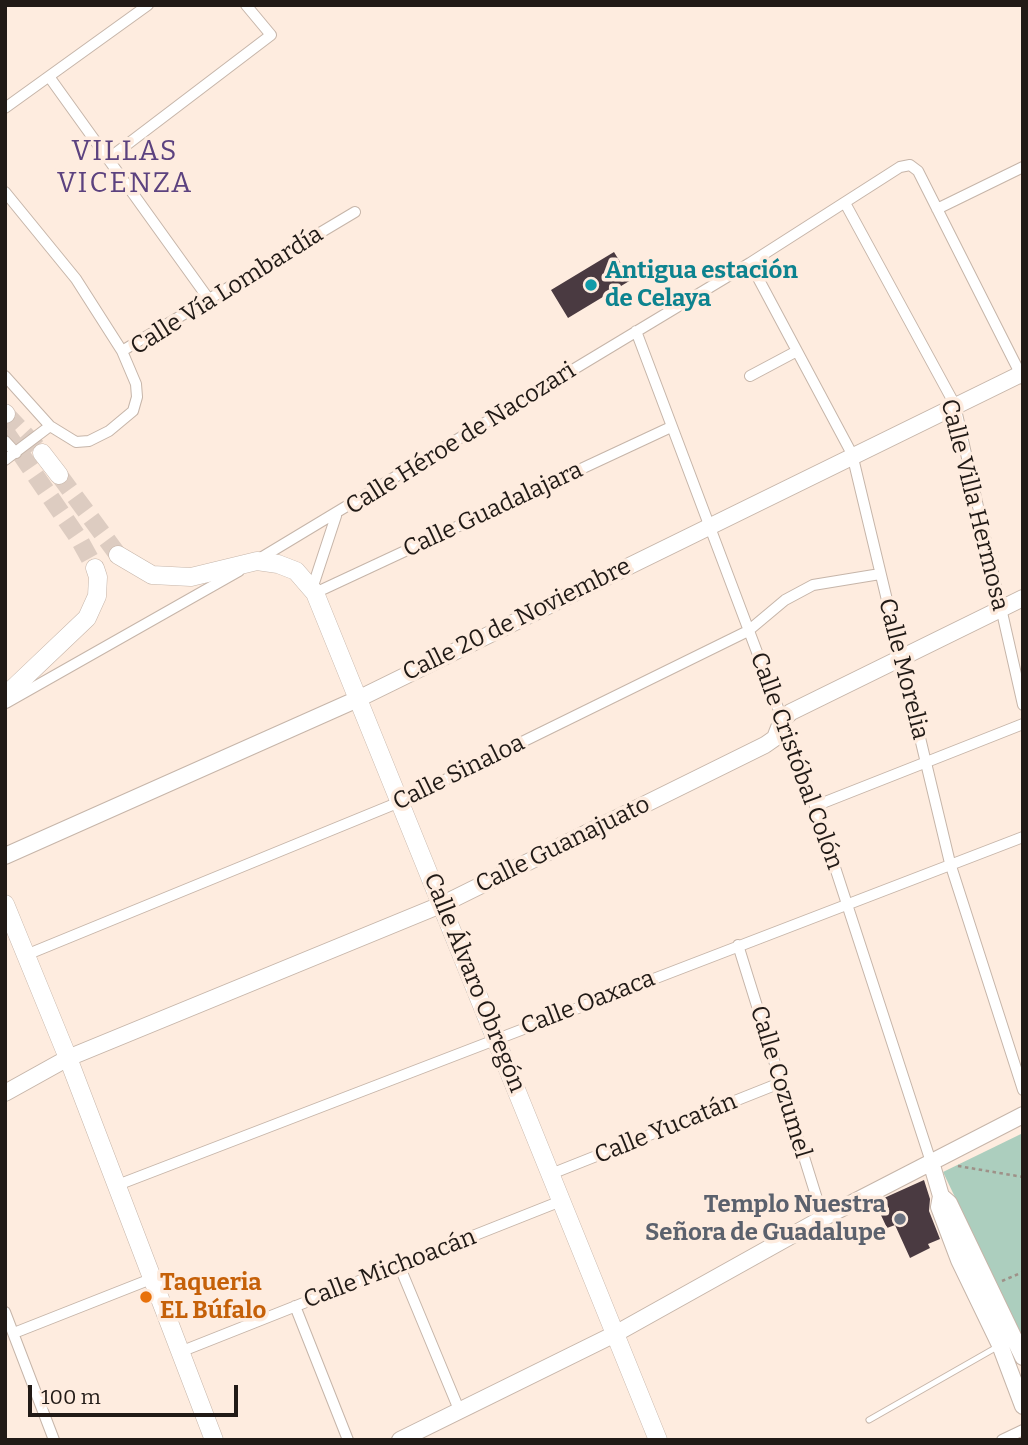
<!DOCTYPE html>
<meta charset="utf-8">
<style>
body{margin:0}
#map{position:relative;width:1028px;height:1445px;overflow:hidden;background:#feecdf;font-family:Bitter,serif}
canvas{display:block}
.frame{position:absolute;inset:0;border:7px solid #211a16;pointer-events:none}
.scale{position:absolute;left:28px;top:1385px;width:210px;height:32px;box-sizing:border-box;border:4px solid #211a16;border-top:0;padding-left:9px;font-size:21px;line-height:24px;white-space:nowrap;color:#211a16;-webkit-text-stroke:5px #feecdf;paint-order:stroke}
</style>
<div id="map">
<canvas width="1028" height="1445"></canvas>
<div class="frame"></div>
<div class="scale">100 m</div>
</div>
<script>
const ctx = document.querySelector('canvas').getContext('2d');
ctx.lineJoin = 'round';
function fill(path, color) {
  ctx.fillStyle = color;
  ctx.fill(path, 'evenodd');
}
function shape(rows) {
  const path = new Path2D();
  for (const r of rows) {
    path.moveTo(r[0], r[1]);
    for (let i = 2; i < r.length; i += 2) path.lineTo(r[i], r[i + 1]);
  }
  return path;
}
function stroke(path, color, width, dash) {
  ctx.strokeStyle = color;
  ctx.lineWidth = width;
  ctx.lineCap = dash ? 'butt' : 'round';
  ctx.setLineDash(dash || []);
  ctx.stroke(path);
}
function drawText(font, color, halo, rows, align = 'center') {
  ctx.font = font + ' Bitter,serif';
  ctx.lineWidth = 7;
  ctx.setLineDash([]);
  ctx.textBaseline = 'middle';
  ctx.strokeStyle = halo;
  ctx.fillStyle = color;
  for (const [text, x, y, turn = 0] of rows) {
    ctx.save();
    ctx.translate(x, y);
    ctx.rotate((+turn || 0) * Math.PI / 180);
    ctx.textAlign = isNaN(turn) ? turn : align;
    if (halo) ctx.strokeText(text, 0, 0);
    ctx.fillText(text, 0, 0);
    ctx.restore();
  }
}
const green = shape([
 [1023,1133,1023,1340,943,1172]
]);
const building = shape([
 [614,252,631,280,568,318,551,290],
 [924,1180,930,1199,929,1211,940,1239,928,1244,930,1248,910,1258,895,1225,887,1228,880,1213,889,1209,884,1198]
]);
const primaryTunnel = shape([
 [6,414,42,453],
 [5,431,79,539,95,568],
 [59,475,118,555]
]);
const path = shape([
 [958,1166,1023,1177],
 [1002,1281,1023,1272]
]);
const lane = shape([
 [869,1420,997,1347]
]);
const street = shape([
 [50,78,208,298],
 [5,108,148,5],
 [108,159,271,35,246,5],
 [5,192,76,279,122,351,136,384,137,397,133,411,109,431,89,441,76,442,50,426,5,376],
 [845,203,955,405,1023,705],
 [937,209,1023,167],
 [750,263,852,454,950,863,1023,1090],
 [636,331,815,806,931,1162],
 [122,351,355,212],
 [750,376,797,351],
 [5,441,16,453],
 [5,460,50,426],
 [259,559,750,263,900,167,910,165,918,171,1023,379],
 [312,589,336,516],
 [315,593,671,427],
 [6,703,239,571],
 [815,806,1023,724],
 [738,945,823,1218],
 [26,955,402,801,748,631,785,600,813,585,880,574],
 [551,1174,780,1083],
 [115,1186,1023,837],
 [399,1265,460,1412],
 [295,1306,348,1440],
 [5,1312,54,1440],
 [14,1333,151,1279],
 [180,1352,561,1201],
 [1002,1440,1023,1430]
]);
const secondary = shape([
 [5,856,360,698,1023,373],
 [5,1093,68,1058,443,904,765,745,775,738,782,720,791,712,1023,598],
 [931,1162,941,1196,939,1207,959,1260,1000,1345,1023,1406],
 [941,1196,949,1203,1023,1357],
 [400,1440,615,1334,823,1218,1023,1115]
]);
const primary = shape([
 [5,413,6,414],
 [42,453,59,475],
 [118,555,152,575,191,577,257,561,278,564,296,571,315,593,658,1440],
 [5,696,87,618,97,596,98,577,95,568],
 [5,904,68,1058,214,1440]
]);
const markers = [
 [591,285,7,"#0f9aa8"],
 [900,1219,7,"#6b7280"],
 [146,1297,7,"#e8710a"]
];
const cultureNames = [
 ["Antigua estación",605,271],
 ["de Celaya",605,299]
];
const streetNames = [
 ["Calle Vía Lombardía",227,291,-32],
 ["Calle Héroe de Nacozari",461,439,-32],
 ["Calle Villa Hermosa",974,505,76],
 ["Calle Guadalajara",493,510,-25],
 ["Calle 20 de Noviembre",517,620,-26],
 ["Calle Morelia",903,669,76],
 ["Calle Cristóbal Colón",796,761,70],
 ["Calle Sinaloa",459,773,-26],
 ["Calle Guanajuato",563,845,-26],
 ["Calle Álvaro Obregón",474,983,68],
 ["Calle Oaxaca",588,1003,-21],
 ["Calle Cozumel",780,1082,73],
 ["Calle Yucatán",666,1129,-22],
 ["Calle Michoacán",390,1269,-21]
];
const worshipNames = [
 ["Templo Nuestra",886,1205],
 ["Señora de Guadalupe",886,1233]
];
const foodNames = [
 ["Taqueria",160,1283],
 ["EL Búfalo",160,1311]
];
const quarterNames = [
 ["VILLAS",125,152],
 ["VICENZA",125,184]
];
fill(green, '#accebe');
fill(building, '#4a3a41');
stroke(primaryTunnel, '#ddccc1', 18, [18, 9]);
stroke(lane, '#c6b5a9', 7);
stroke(street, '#c6b5a9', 12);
stroke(secondary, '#c6b5a9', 18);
stroke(primary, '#c6b5a9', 19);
stroke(path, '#9e9188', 2.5, [3.5, 3.5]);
stroke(lane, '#fff', 5);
stroke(street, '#fff', 10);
stroke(secondary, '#fff', 16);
stroke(primary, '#fff', 18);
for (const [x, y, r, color] of markers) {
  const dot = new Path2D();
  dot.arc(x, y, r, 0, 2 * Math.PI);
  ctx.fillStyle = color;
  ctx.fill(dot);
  stroke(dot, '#feecdf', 2.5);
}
drawText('bold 24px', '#0d838f', '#feecdf', cultureNames, 'left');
drawText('24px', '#211a16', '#feecdf', streetNames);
drawText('bold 24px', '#5b616d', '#feecdf', worshipNames, 'right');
drawText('bold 24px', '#c56008', '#feecdf', foodNames, 'left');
ctx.letterSpacing = '2px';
drawText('28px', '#5c427f', '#feecdf', quarterNames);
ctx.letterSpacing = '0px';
</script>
